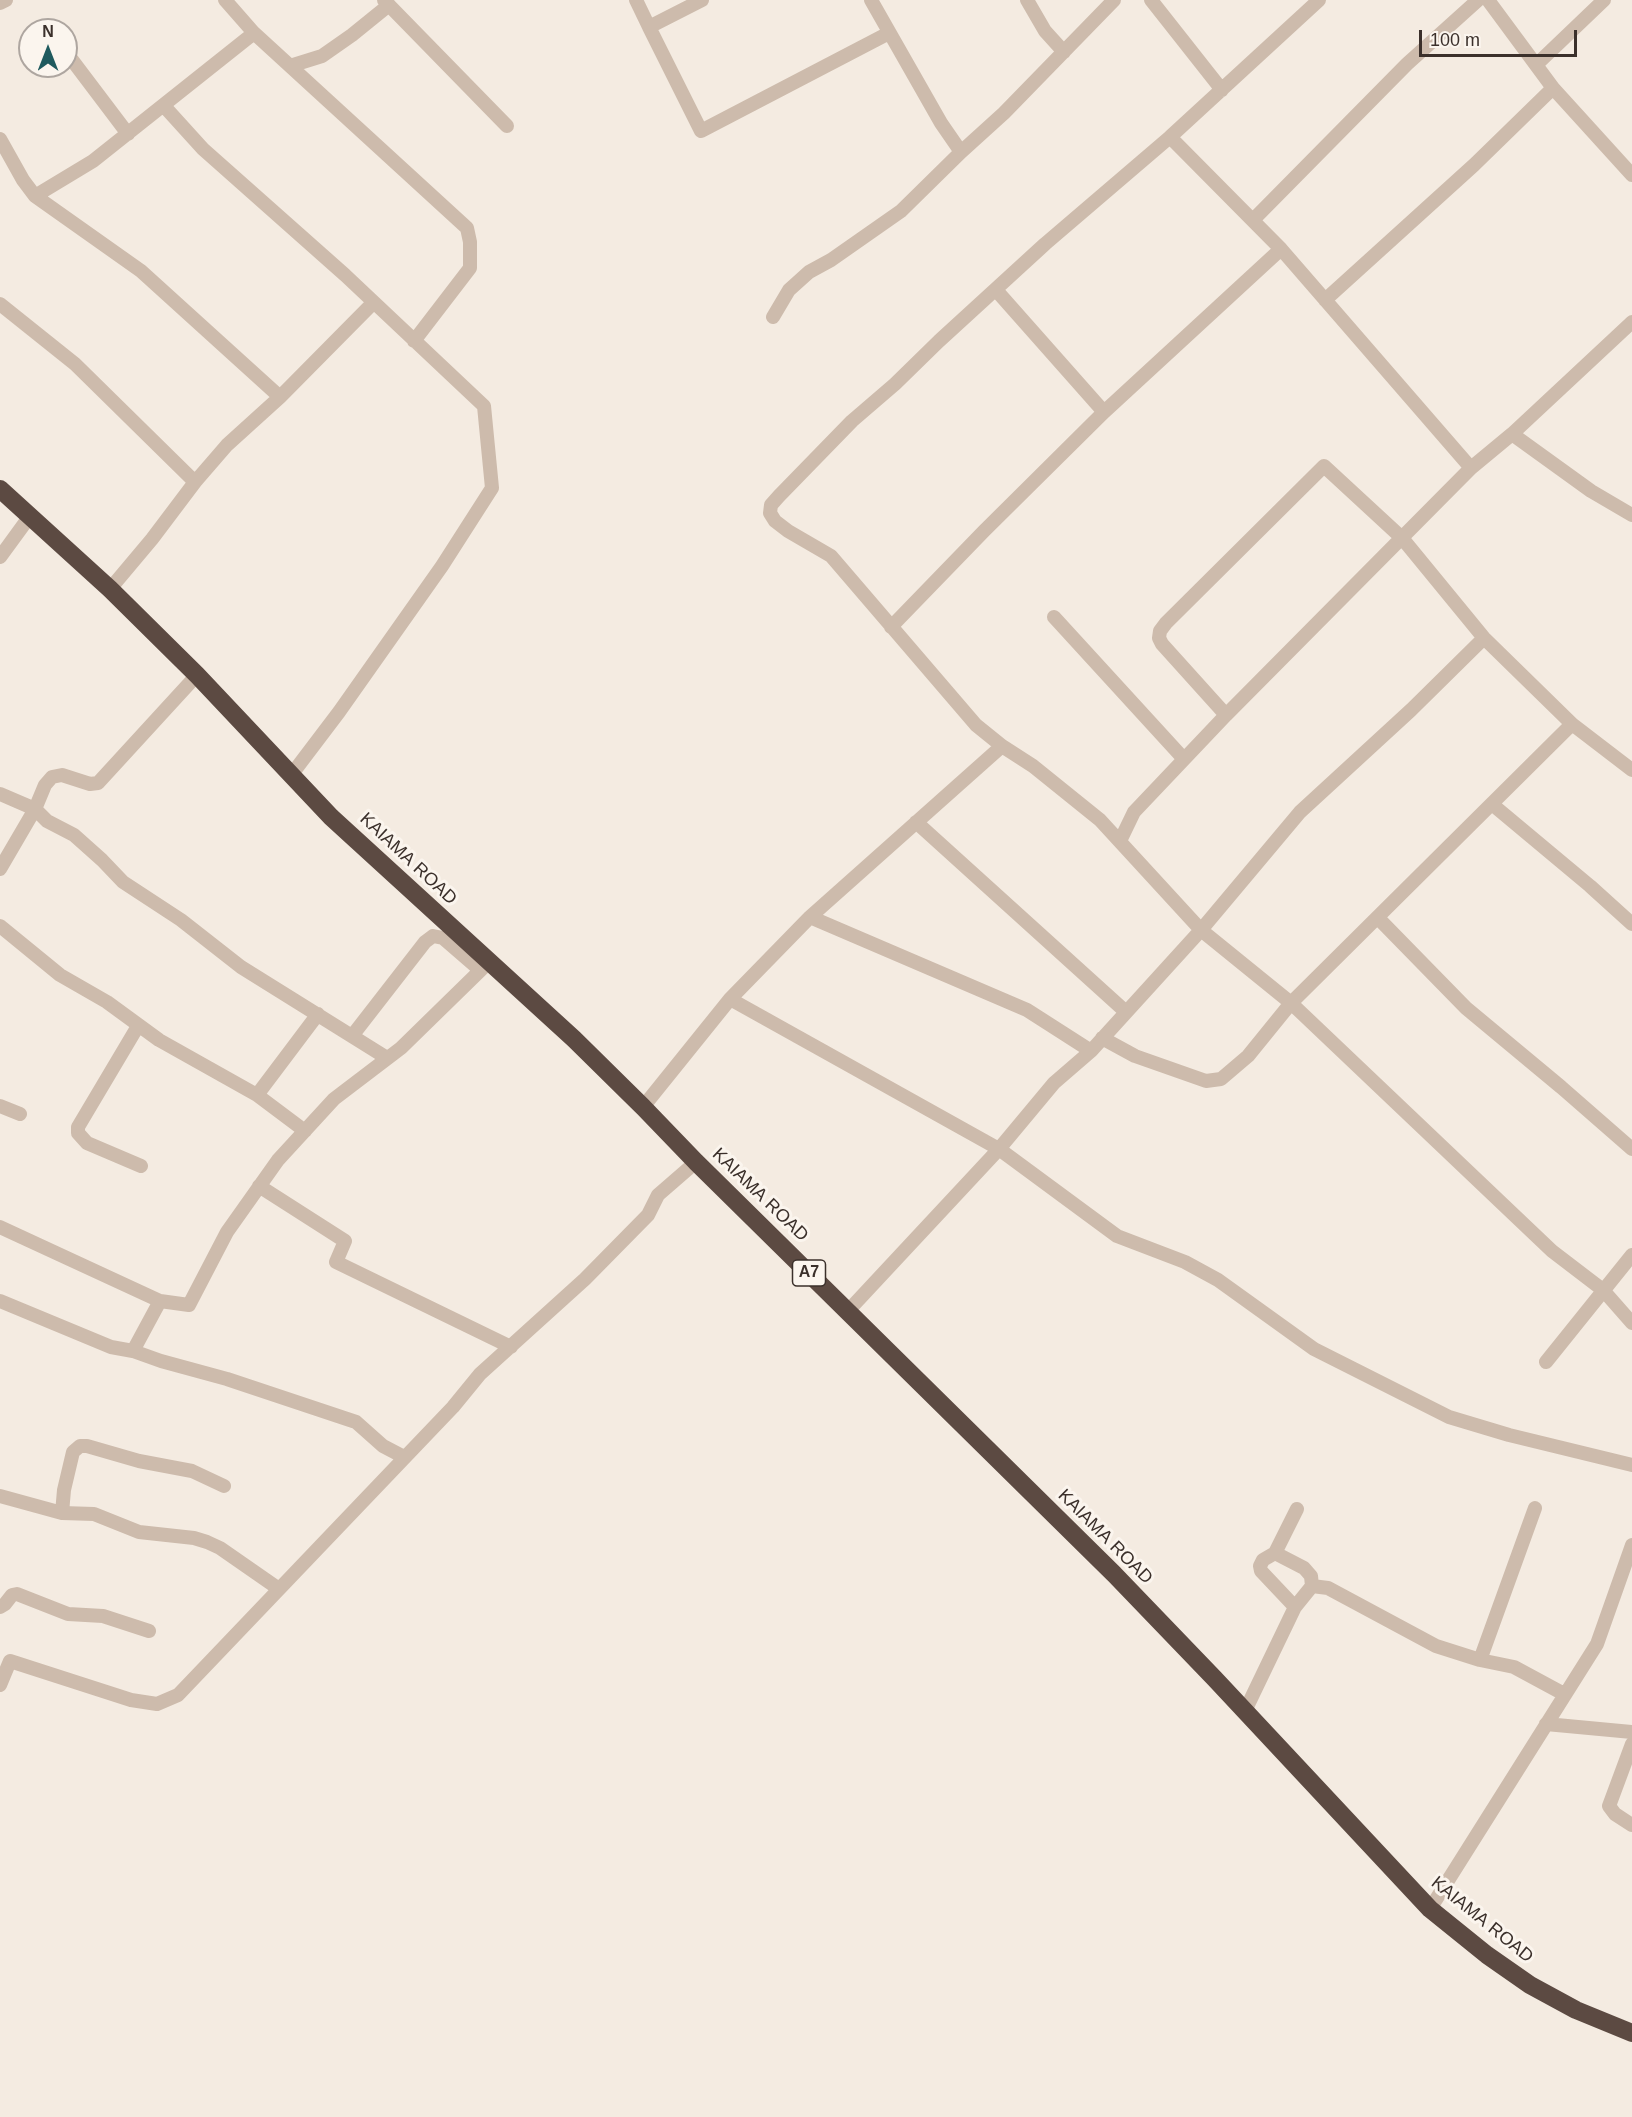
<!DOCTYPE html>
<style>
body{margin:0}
#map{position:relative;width:1632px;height:2117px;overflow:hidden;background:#f4ebe1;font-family:Helvetica,sans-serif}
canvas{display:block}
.north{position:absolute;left:18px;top:18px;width:60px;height:60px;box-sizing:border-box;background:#fbf5ee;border:2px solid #aea6a0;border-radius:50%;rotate:0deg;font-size:16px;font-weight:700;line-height:24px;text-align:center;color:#3b302b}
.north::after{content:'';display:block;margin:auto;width:21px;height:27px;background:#1f5a5e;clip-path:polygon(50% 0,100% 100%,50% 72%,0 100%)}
.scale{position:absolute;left:1419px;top:30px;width:158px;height:27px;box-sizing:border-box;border:3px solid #3b302b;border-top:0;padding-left:8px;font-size:18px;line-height:21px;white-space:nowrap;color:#3b302b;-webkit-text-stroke:4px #fbf5ee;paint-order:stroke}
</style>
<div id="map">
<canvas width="1632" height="2117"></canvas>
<div class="north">N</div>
<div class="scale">100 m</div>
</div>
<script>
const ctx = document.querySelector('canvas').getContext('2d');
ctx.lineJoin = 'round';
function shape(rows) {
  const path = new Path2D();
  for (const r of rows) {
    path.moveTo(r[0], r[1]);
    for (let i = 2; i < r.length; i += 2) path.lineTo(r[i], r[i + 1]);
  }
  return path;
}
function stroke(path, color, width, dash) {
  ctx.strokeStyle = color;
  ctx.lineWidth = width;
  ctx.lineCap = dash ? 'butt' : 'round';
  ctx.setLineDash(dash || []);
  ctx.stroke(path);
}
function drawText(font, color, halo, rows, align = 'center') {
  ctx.font = font + ' Helvetica,sans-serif';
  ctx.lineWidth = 6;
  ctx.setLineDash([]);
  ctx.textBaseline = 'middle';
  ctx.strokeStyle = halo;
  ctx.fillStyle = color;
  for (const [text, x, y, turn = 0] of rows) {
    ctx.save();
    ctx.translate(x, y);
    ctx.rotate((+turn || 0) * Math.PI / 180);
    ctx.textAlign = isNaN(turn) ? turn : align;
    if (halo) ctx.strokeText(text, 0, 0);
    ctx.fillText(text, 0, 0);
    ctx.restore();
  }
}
const minor = shape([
 [225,0,254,33,467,228,470,242,470,268,414,341],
 [384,0,507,126],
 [636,0,649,27],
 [702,0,649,27,701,131,889,33],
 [871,0,941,123,961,152,1004,113,1114,0],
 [1027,0,1045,31,1064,52],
 [1151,0,1222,90],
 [1319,0,1170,137,1045,244,939,341,895,384,852,421,779,496,771,505,770,513,775,521,788,531,831,556,976,725,1002,746,1033,766,1100,820,1201,930,1291,1003,1552,1251,1603,1290,1632,1323],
 [1488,0,1553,88,1632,175],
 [0,3,6,0],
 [66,52,128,134],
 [1536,65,1604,0],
 [290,66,322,56,352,35,389,5],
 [164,106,203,149,345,275,484,406,492,488,442,566,339,712,292,774],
 [1170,137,1281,249,1471,468],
 [0,139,23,180,35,196,141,271,280,397],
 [35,196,93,161,254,33],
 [1253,220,1407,64,1478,0],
 [996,290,1104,412],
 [1325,300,1474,165,1553,88],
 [0,304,75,364,195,482],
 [773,317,789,290,809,272,831,260,901,211,961,152],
 [1512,434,1591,491,1632,515],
 [0,557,30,516],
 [110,589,152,539,195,482,227,445,280,397,373,303],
 [1054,617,1183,758],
 [891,627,984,531,1104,412,1281,249],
 [1226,715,1162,644,1159,638,1160,631,1166,623,1324,466,1402,538,1484,638,1572,724,1632,770],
 [0,794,35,809,47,821,74,835,102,860,123,882,181,920,241,967,387,1058],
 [1493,805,1590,886,1632,924],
 [916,822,1126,1012],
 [1120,841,1134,812,1226,715,1471,468,1512,434,1632,322],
 [0,869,35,809,45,785,52,777,62,775,90,784,98,783,197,675],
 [810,917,1027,1010,1091,1051],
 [1378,918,1466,1008,1561,1087,1632,1149],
 [0,926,60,975,107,1002,159,1040,257,1095,305,1131],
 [730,999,999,1149,1117,1236,1185,1262,1218,1280,1314,1349,1449,1417,1509,1435,1632,1465],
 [138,1026,78,1127,78,1133,87,1143,141,1166],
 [352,1036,425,942,433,936,443,938,480,970],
 [1102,1038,1135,1056,1206,1081,1221,1079,1248,1056,1291,1003,1572,724],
 [257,1095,318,1014],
 [0,1106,20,1114],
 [643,1107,730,999,810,917,1002,746],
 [259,1186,345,1241,336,1262,511,1347],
 [0,1227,160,1301,133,1351],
 [0,1301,111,1347,133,1351,161,1361,227,1379,356,1422,383,1446,404,1457],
 [160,1301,189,1305,227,1232,278,1160,334,1099,401,1048,489,962],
 [848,1311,999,1149,1054,1083,1091,1051,1201,930,1300,812,1411,710,1484,638],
 [1546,1362,1632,1255],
 [0,1496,62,1513,94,1514,139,1532,194,1538,207,1542,220,1548,279,1589],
 [62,1513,64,1490,73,1452,80,1446,87,1446,139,1461,192,1471,224,1486],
 [1275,1553,1304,1568,1311,1576,1312,1586],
 [0,1607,5,1604,12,1595,17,1594,68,1614,103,1616,149,1631],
 [1295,1607,1261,1571,1260,1566,1263,1560,1275,1553,1297,1509],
 [1480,1660,1535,1508],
 [0,1685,10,1661,131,1700,157,1704,178,1695,453,1407,480,1374,585,1279,648,1215,658,1195,696,1162],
 [1245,1711,1295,1607,1312,1586,1328,1588,1436,1646,1480,1660,1514,1667,1564,1694],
 [1546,1724,1632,1732],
 [1632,1744,1609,1806,1615,1814,1632,1825],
 [1430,1909,1597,1644,1632,1545]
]);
const highway = shape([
 [0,489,110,589,197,675,331,817,574,1039,643,1107,696,1162,1114,1574,1215,1679,1430,1909,1487,1955,1530,1985,1576,2010,1632,2033]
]);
const shields = [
 [809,1273,33]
];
const shieldNames = [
 ["A7",809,1273]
];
const streetNames = [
 ["KAIAMA ROAD",408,859,43],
 ["KAIAMA ROAD",760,1195,44],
 ["KAIAMA ROAD",1105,1537,45],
 ["KAIAMA ROAD",1482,1920,39]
];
stroke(minor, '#cdbbac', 14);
stroke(highway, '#5c4a42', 18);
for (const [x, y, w] of shields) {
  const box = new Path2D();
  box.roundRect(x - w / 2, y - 13, w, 26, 4.5);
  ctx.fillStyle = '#fbf5ee';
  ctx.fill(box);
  stroke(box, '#3b302b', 1.5);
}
drawText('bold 16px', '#3b302b', null, shieldNames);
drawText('18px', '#3b302b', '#fbf5ee', streetNames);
</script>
